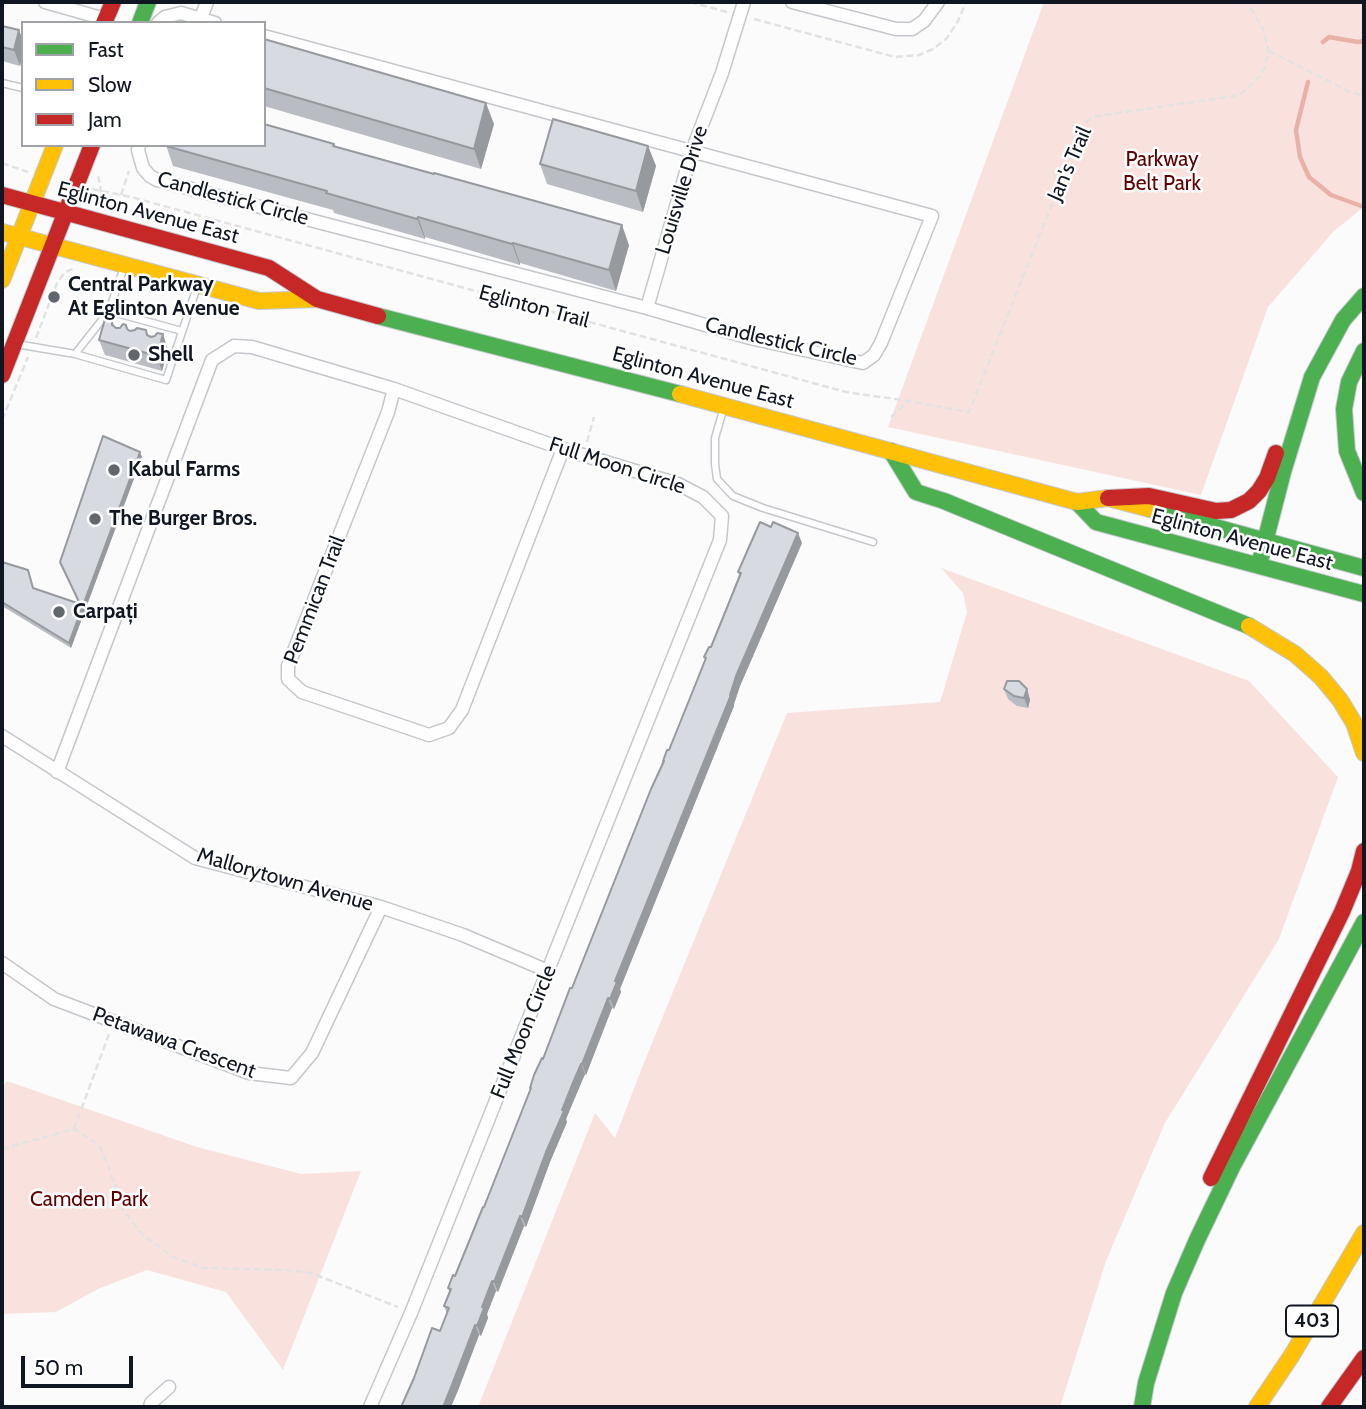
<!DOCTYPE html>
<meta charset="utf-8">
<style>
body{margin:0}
#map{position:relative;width:1366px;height:1409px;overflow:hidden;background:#fbfbfb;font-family:Cabin,sans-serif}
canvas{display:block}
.frame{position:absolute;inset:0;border:4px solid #101722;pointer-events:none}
.legend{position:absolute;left:21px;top:21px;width:245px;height:126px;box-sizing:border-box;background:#fff;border:2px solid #9fa2a7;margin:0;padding:9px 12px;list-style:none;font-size:21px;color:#101722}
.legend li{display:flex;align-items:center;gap:14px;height:35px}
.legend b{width:35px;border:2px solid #9fa2a7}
.scale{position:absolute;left:21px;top:1356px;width:112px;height:32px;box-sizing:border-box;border:4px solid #101722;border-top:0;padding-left:9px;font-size:21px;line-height:24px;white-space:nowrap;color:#101722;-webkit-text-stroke:5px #fff;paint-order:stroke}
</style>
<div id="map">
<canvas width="1366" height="1409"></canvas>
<div class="frame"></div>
<ul class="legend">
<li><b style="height:9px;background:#4caf50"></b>Fast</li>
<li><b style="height:9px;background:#ffc107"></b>Slow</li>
<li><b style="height:9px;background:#c62828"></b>Jam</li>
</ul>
<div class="scale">50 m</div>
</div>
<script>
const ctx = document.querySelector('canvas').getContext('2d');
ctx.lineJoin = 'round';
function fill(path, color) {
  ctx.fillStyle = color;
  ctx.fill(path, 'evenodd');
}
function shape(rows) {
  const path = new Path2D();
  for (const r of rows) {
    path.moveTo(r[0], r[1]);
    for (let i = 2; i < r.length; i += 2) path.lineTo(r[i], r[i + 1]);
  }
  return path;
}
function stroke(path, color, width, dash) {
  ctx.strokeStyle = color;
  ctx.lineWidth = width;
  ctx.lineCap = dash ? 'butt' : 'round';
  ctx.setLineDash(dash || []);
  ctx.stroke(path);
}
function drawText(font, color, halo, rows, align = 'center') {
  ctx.font = font + ' Cabin,sans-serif';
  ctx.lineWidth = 5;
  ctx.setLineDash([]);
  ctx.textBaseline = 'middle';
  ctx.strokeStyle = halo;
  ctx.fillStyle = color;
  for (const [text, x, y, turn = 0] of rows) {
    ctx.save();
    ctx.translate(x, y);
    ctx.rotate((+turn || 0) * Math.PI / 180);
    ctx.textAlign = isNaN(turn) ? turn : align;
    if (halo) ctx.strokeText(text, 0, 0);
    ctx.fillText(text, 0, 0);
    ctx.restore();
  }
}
const green = shape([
 [1044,2,1364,2,1364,207,1334,231,1268,307,1201,495,888,427],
 [941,568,1249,681,1338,777,1279,939,1165,1123,1106,1261,1060,1407,478,1407,595,1113,615,1138,643,1065,787,713,940,702,967,612,963,593],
 [7,1081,197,1147,301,1174,361,1171,283,1370,226,1292,147,1270,98,1289,56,1312,2,1314,2,1087]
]);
const stream = shape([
 [1323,42,1329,37,1358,42,1364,41],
 [1308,82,1296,130,1300,157,1309,177,1331,195,1364,207]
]);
const path = shape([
 [690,2,727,12],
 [754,19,895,57,919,55,933,49,947,38,958,21,966,2],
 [1269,51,1348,91,1364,96],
 [2,163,28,172],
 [92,189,131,197,846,392,909,401,969,412,1084,124,1091,118,1098,116,1234,96,1242,93,1259,77,1264,69,1269,51,1263,29,1247,2],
 [121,195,129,171],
 [97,203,101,191,98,175],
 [36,338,57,283,65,272,73,269],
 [891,417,909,401],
 [2,420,28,357],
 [587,442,594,417],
 [74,1129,109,1034],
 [2,1149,74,1129,99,1145,108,1165,123,1210,141,1233,173,1257,204,1268,289,1270,311,1273,398,1307]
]);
const lane = shape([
 [2,83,23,88],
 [109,311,182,331],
 [16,344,75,354,166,380,197,287],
 [75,354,109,311,124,267],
 [724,407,715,438,715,464,717,479,733,496,763,508,873,542]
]);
const street = shape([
 [45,2,105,19,108,23],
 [792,2,896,29,912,29,924,21,938,2],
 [158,23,165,17,181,13,215,23],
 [199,23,207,2],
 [139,145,138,150,143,168,150,176,157,180,647,308,750,338,863,363,874,355,881,343,932,216,264,36],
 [647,308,692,151,722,73,744,2],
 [394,389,388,412,288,666,288,679,302,692,429,735,449,728,462,710,563,449],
 [2,736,195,858,381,907,463,935,548,971],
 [57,772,212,360,234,346,252,347,394,389,563,449,678,484,703,497,722,516,720,540,411,1313,370,1407],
 [2,963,54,999,249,1073,291,1078,312,1053,381,907],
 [150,1407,151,1403,169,1387]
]);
const fast = shape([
 [140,23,148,2],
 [378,316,680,394],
 [1364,351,1349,382,1344,409,1347,451,1364,493],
 [891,451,916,492,944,501,1249,626],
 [1077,502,1096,522,1364,594],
 [1150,509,1364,568],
 [1259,565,1283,472,1312,377,1343,320,1364,296],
 [1142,1407,1146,1383,1174,1293,1197,1240,1232,1167,1364,922]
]);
const slow = shape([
 [2,232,259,301,317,299],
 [2,280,55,145],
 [680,394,1077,502,1108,498,1150,509],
 [1249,626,1295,654,1321,677,1340,700,1354,723,1364,753],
 [1257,1407,1292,1355,1364,1233]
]);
const jam = shape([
 [104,23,113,2],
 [2,195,269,268,317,299,378,316],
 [2,375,92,145],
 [1108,498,1149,496,1216,511,1231,510,1249,501,1259,491,1267,478,1276,453],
 [1211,1178,1342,912,1359,871,1364,851],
 [1329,1407,1364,1358]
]);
const wall = shape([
 [2,26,19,30,23,41,23,52,20,66,2,61],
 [264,39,494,124,481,169,264,106],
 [334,144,335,146,629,245,616,291,520,263,520,265,425,237,425,239,334,213,333,210,173,166,166,145],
 [648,146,656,166,643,212,547,184,540,164],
 [112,321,116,328,120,328,126,325,128,330,130,331,146,330,148,336,168,350,162,371,105,355,99,340],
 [142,457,71,648,2,606,2,562,33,588,79,603,60,562],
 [802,543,740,686,734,704,734,706,620,989,621,992,614,1009,612,1008,586,1075,585,1074,576,1095,566,1119,567,1122,550,1162,526,1227,524,1226,498,1292,496,1291,487,1314,488,1318,481,1336,479,1335,457,1393,440,1331,447,1314,444,1306,449,1292,448,1288,455,1276,484,1207,531,1090,530,1088,543,1059,572,988,663,763,663,761,669,750,705,659,704,657,711,647,739,575,738,572],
 [1004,689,1027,689,1030,700,1028,708,1017,706,1008,699]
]);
const shadedWall = shape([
 [19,30,23,41,23,52,20,66,14,50],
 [486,103,494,124,481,169,474,149],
 [648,146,656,166,643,212,636,191],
 [418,217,425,237,425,239,417,219],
 [622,225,629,245,616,291,609,270],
 [513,243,520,263,520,265,512,244],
 [163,334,168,350,162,371,157,356],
 [140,452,142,457,71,648,69,643],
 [798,533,802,543,740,686,734,704,734,706,620,989,621,992,614,1009,610,999,615,981,736,676],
 [1027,689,1030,700,1028,708,1024,698],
 [608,998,612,1008,586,1075,582,1064],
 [581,1064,585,1074,566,1119,567,1122,550,1162,526,1227,522,1217,562,1110],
 [520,1216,524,1226,498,1292,494,1282],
 [492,1281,496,1291,487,1314,488,1318,481,1336,477,1326,482,1307],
 [475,1325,479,1335,457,1393,451,1407,443,1407]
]);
const building = shape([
 [2,26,19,30,14,50,2,47,2,26],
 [264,39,486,103,474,149,264,88,264,39],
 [553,119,648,146,636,191,540,164,553,119],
 [264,124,334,144,333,146,434,174,434,173,622,225,609,270,513,243,512,244,418,217,417,219,326,193,327,191,166,146,264,145,264,124],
 [105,319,112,321,112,325,116,328,120,328,123,324,126,325,127,329,130,331,135,330,137,328,146,330,147,335,151,337,155,336,157,333,163,334,157,356,99,340,105,319],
 [103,436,140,452,69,643,2,602,2,562,28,570,33,588,80,604,60,562,103,436],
 [760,522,771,527,773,522,798,533,736,676,730,695,731,695,615,981,617,982,610,999,608,998,582,1064,581,1064,572,1085,562,1110,564,1111,546,1152,522,1217,520,1216,494,1282,492,1281,482,1307,484,1308,477,1326,475,1325,453,1382,443,1407,401,1407,414,1378,432,1328,440,1331,449,1308,444,1306,451,1289,448,1288,453,1275,455,1276,483,1207,484,1207,531,1088,530,1088,534,1075,542,1058,543,1059,570,988,572,988,651,789,664,761,663,761,667,750,669,750,692,693,706,658,704,657,709,647,711,647,741,573,738,572,760,522],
 [1007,681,1019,681,1027,689,1024,698,1014,696,1004,689,1007,681]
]);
const markers = [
 [54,297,7,"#62676e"],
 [134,355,7,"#62676e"],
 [114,470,7,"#62676e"],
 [95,519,7,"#62676e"],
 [59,612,7,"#62676e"]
];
const shields = [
 [1312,1321,52]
];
const shieldNames = [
 ["403",1312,1321]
];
const parkNames = [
 ["Parkway",1162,160],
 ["Belt Park",1162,184],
 ["Camden Park",89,1200]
];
const streetNames = [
 ["Jan's Trail",1070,164,-66],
 ["Louisville Drive",682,190,-73],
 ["Candlestick Circle",233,199,15],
 ["Eglinton Avenue East",148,213,15],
 ["Eglinton Trail",534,307,15],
 ["Candlestick Circle",781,342,13],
 ["Eglinton Avenue East",703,378,15],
 ["Full Moon Circle",617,466,18],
 ["Eglinton Avenue East",1242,540,15],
 ["Pemmican Trail",315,600,-69],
 ["Mallorytown Avenue",285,880,16],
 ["Full Moon Circle",524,1032,-68],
 ["Petawawa Crescent",174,1043,20]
];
const poiNames = [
 ["Central Parkway",68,285],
 ["At Eglinton Avenue",68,309],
 ["Shell",148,355],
 ["Kabul Farms",128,470],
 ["The Burger Bros.",109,519],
 ["Carpați",73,612]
];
fill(green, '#f9e2de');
stroke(stream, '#e9b1a8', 4.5);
stroke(lane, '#c4c8cd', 9);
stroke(street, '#c4c8cd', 15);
stroke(fast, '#c4c8cd', 18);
stroke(slow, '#c4c8cd', 18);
stroke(jam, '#c4c8cd', 18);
stroke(path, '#e2e2e3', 2.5, [7, 3.5]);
stroke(lane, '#fefefe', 6);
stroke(street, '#fefefe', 12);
stroke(fast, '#4caf50', 16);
stroke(slow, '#ffc107', 16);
stroke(jam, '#c62828', 16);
fill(wall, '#b9bcc2');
fill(shadedWall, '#96999e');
fill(building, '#d7dbe1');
stroke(building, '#96999e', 2);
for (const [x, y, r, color] of markers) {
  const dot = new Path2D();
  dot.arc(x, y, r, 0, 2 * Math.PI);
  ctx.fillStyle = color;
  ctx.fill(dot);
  stroke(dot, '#fff', 2.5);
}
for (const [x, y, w] of shields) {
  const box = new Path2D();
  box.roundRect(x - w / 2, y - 15.5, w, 31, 5);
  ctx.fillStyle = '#fff';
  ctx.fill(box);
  stroke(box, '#101722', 2);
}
drawText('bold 19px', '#101722', null, shieldNames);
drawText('21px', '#620000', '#fff', parkNames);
drawText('21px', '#101722', '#fff', streetNames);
drawText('bold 21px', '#101722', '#fff', poiNames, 'left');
</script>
